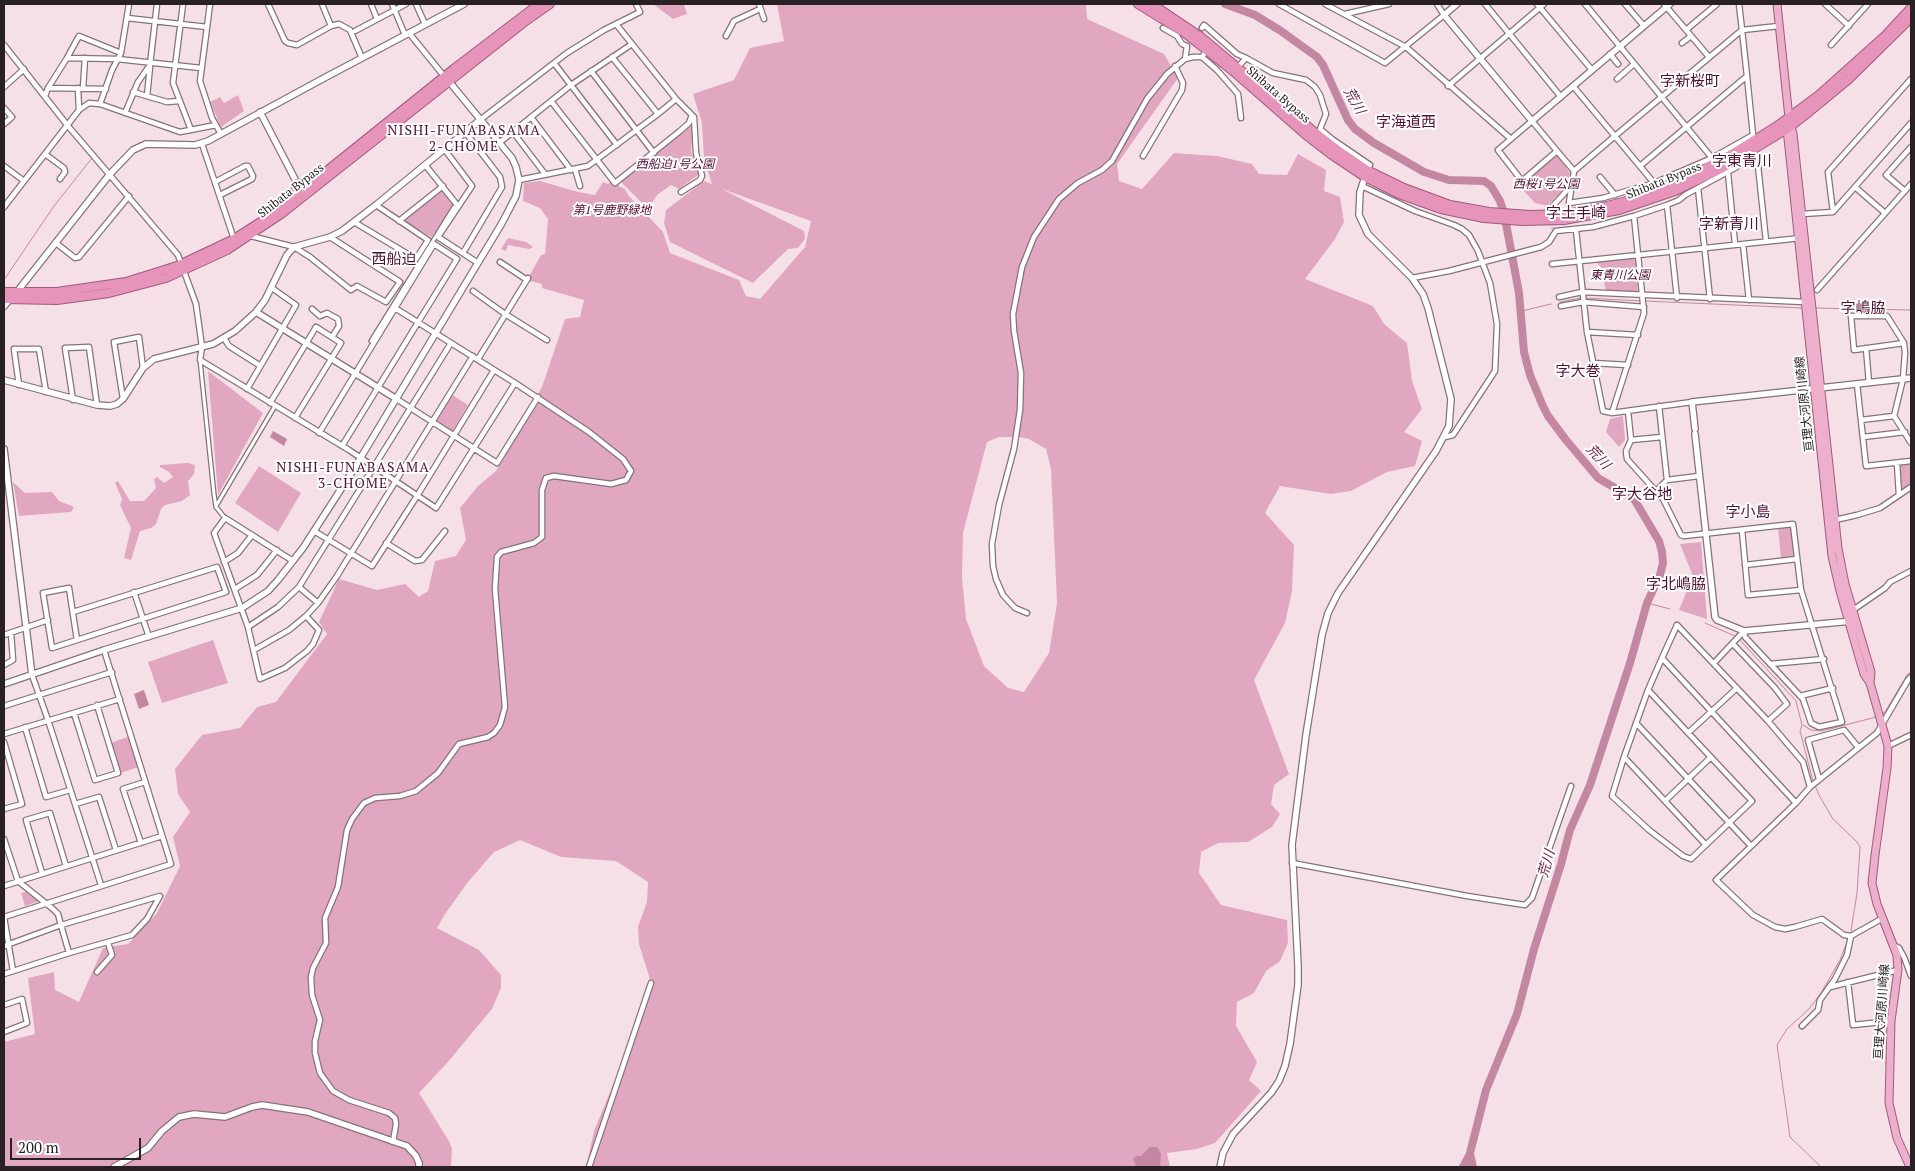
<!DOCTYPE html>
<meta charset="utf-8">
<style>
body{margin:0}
#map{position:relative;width:1915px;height:1171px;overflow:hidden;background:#f6e0e8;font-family:"PT Serif",serif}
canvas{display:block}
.frame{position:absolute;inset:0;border:5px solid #282023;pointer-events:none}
.scale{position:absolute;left:10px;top:1138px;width:131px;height:22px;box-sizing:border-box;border:2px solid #282023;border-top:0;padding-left:6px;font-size:15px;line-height:18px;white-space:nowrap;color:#282023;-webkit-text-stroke:4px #fff;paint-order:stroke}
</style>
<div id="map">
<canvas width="1915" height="1171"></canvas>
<div class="frame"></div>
<div class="scale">200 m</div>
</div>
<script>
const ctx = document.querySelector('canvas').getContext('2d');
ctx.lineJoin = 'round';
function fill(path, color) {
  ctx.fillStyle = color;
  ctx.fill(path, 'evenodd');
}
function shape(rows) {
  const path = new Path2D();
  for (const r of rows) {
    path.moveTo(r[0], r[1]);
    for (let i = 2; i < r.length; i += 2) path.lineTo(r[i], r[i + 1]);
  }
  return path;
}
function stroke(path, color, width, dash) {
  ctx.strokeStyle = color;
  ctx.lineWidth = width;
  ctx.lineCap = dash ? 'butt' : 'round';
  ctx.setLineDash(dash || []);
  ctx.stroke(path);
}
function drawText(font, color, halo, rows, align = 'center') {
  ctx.font = font + ' "PT Serif","Noto Sans JP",serif';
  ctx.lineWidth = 4;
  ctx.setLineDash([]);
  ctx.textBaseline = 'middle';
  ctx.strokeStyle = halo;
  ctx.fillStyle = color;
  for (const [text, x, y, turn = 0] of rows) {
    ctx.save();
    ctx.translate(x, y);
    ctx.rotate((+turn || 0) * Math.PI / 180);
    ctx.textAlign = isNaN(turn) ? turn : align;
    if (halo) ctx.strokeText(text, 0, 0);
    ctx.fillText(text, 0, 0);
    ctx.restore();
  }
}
const green = shape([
 [653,4,684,4,687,14,673,19],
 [777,4,1086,4,1087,19,1164,54,1178,78,1117,164,1119,181,1142,189,1174,153,1217,156,1252,164,1259,174,1287,175,1298,154,1326,170,1324,191,1340,197,1344,222,1335,239,1305,279,1373,306,1384,324,1407,343,1412,381,1422,409,1404,432,1422,441,1415,466,1387,472,1351,491,1331,494,1280,486,1265,513,1294,545,1292,591,1285,623,1254,680,1289,774,1274,785,1271,804,1280,814,1272,827,1248,842,1218,843,1201,852,1199,873,1221,905,1287,920,1288,943,1280,961,1266,971,1254,993,1237,1002,1236,1026,1257,1062,1249,1080,1261,1091,1215,1143,1197,1149,1167,1153,1170,1167,586,1167,594,1131,647,1003,652,986,639,944,638,927,647,902,648,882,616,861,561,857,520,840,494,852,468,882,445,914,437,928,479,950,501,975,501,988,492,1009,447,1063,419,1093,449,1141,452,1149,451,1167,4,1167,4,1042,35,1034,28,978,54,972,55,990,79,1002,103,948,128,944,157,913,180,866,173,837,190,812,178,794,175,769,202,735,240,728,257,707,276,702,327,634,319,622,339,579,377,590,405,584,419,597,428,591,435,561,456,556,466,540,460,508,478,486,496,471,542,387,565,319,580,317,584,300,542,288,542,284,527,280,541,255,545,254,548,219,540,208,523,201,524,183,540,181,578,192,595,195,603,182,608,184,613,179,620,187,625,189,628,195,663,232,670,253,739,280,746,296,760,299,805,247,811,221,722,189,804,231,805,239,798,248,788,249,753,283,670,242,664,223,666,210,704,181,712,184,704,159,702,123,693,94,734,80,750,48,784,41],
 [999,437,1019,437,1029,439,1046,449,1051,469,1057,603,1049,653,1024,692,1008,688,984,666,966,619,962,578,963,533,987,442],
 [238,95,244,111,221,127,210,102,220,97,224,103],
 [693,123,691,152,698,169,698,175,679,189,671,185,657,195,648,209,621,182],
 [1555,156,1558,156,1570,173,1566,187,1547,206,1535,203,1520,187],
 [442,191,453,205,432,237,403,221],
 [508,238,526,242,533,247,529,249,508,245,506,251,501,249],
 [1635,257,1638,293,1606,291,1601,267,1595,261],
 [208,371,263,413,218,495],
 [451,394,468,405,453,430,450,430,437,423,436,419],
 [1623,416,1625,440,1619,447,1606,432,1610,419],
 [188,463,195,465,194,474,188,481,190,495,182,501,165,505,161,509,156,524,151,528,140,531,131,560,124,558,131,528,120,505,122,499,115,483,118,481,130,501,144,501,156,488,154,479,157,477,164,483,173,477,169,472,160,467,160,465],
 [1911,463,1911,485,1901,490,1898,467,1899,465],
 [259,466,301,493,278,532,235,503],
 [13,482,25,493,52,492,59,501,74,507,71,512,19,516],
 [1790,527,1792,529,1794,555,1793,557,1781,558,1778,528],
 [1701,542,1707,619,1679,610,1693,576,1680,544],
 [213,640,228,683,162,703,148,662],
 [130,736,139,767,120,773,111,743],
 [26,892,37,899,37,902,25,906,21,893]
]);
const water = shape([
 [273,431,287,439,284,446,270,437],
 [144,690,149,705,139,709,134,694],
 [1150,1147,1157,1147,1161,1153,1160,1167,1136,1167,1133,1158,1137,1156,1141,1156]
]);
const stream = shape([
 [4,280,54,206,92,158],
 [1585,298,1641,301],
 [1645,301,1803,308],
 [1560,302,1581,298],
 [1815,308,1911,310],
 [1522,311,1551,304],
 [1647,603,1670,609],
 [1705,623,1737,637],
 [1740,640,1796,701,1802,725,1800,731,1813,781],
 [1882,714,1885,712,1907,675,1911,672],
 [1803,725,1811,730,1822,731,1876,717],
 [1815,785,1819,795,1833,819,1857,842,1860,847,1857,893,1851,931],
 [1821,1167,1790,1137,1777,1045,1787,1029,1809,1009,1821,993,1840,960,1847,942]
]);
const river = shape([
 [1225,4,1255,15,1281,31,1317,57,1323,65,1348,120,1355,129,1374,143,1424,172,1449,180,1484,181,1491,186,1500,201,1504,213,1519,293,1524,352,1530,375,1542,404,1548,416,1566,440,1598,478,1634,499,1659,541,1662,552,1663,563,1660,575,1647,603,1630,663,1590,785,1570,830,1561,864,1534,949,1517,1014,1486,1090,1470,1153,1473,1167],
 [1463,1167,1470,1154]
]);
const minorTunnel = shape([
 [1551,208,1553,229]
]);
const pedestrian = shape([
 [371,341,454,207],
 [200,360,214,494,216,507,225,518],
 [216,506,275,406]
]);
const minor = shape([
 [183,4,173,83,191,130],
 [210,4,200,81,212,118,221,134],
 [268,4,285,41,288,43,297,45,331,26,339,24,350,30,362,58],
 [322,4,331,26],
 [371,4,377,19],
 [392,4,405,35],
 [416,4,425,24],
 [759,4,764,19],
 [1279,4,1385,63,1444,15,1437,4],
 [1325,4,1406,47,1511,139],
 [1485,4,1561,97],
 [1537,4,1592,70],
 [1585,4,1712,158],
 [1625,4,1644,26],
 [1664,4,1709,57],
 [1739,4,1742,30,1747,76,1753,135,1712,158,1654,183,1603,198,1569,203,1574,171,1615,136,1742,30,1779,26],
 [1825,4,1849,26],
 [1345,14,1389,4],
 [127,18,207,27],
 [616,24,676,99,694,117,696,153,702,176,700,180,681,192],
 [1163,28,1177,36,1182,44,1187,46,1185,59],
 [1202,28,1204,25,1237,54,1246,58],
 [1686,30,1717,4],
 [355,31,406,4],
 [409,33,444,76],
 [726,36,734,21,760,9],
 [1682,43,1691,36],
 [4,45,68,126,178,255,196,304,202,347,200,360,349,450,436,508,515,383],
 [1831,45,1868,4],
 [1610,54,1618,64],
 [612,57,658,114],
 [1202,57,1217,70,1238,94,1241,118],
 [67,58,79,36,121,53],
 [554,63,617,145],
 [1238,67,1246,58,1273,73,1306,80,1315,87,1320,95,1326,114,1320,129,1332,139,1370,165,1367,170],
 [591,71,654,153],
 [1617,79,1634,64],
 [1448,86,1544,4],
 [1573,86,1654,183],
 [4,87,24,69],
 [48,88,106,89],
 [78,88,79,110],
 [83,88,85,58],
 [133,92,167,102,179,101],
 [45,96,48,88,67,58,117,59,201,68],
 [147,96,150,67],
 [551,101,615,183,680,131,689,123,692,115],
 [100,104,112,70,121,53,129,4],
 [4,108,12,117,4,124],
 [125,113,138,82,150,65,157,4],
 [531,117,571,170],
 [480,120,567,53,604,30,640,12,636,4],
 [513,132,545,174],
 [499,143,571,85,632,44],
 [202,144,234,239],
 [445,150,472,186,438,237,478,263],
 [1557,151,1522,181,1498,150,1532,121,1557,151,1574,171],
 [45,154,64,168,65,172,60,179],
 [1143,156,1182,90,1183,83,1175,66],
 [4,166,24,181],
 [426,166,458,206],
 [1640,166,1747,76],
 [575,169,580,186],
 [1728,173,1735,244],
 [1600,177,1615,195],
 [519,180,588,166,658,114,676,99],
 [215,182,245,166,248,166,253,176,252,179,220,195],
 [1362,186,1415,211,1454,225,1462,229,1469,235,1478,251,1490,283,1497,324,1495,371,1453,435,1445,437],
 [1855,187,1885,213],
 [1698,188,1710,299],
 [1905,191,1886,175,1911,147],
 [1667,205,1677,298],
 [4,207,79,110,89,103,100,104,180,132,216,125],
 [1551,208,1571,186],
 [1833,212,1828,172,1911,79],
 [1802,214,1833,212,1911,123],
 [399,221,443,186],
 [354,222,416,259,428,240,376,205],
 [1576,230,1587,332,1603,411,1612,413,1692,402],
 [251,236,294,247,310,257,351,290,357,286,386,302,400,282,330,237],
 [56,243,75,258,79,257,129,196],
 [1743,244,1749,300],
 [463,253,502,187,500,177,466,133],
 [500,262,527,280],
 [1552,264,1801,238],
 [1412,278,1449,271,1541,247,1549,242,1556,231,1593,227,1634,216,1667,205,1679,200,1685,195,1757,156,1766,241],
 [1817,290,1911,184],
 [473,291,505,314,547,340],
 [1559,297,1582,292,1805,302],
 [1561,306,1583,302,1644,307],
 [4,307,11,299],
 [312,309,320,316,327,313,338,319,339,326,332,337],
 [1587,332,1638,335],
 [224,338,229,346,259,365],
 [1904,343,1854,350,1851,316,1887,316,1904,343,1905,353,1903,379,1894,416,1911,443],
 [1866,348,1869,383],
 [478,359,528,278],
 [1593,363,1628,365],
 [1857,384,1866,466,1911,461],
 [19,385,14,349,39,349,46,392],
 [247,389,296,305,272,288],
 [395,398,497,463,538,397],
 [123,399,114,342,139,337,143,368],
 [73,400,65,348,89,347,97,405],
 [270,403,316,327,341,343,295,418],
 [1659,406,1667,480],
 [1628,411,1631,440,1626,451,1627,459,1663,499,1681,535,1684,536,1793,524,1801,590,1842,722,1819,727,1811,723,1803,699,1745,637,1744,631],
 [1612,413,1644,313,1634,216],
 [1861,420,1894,416],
 [319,433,434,244,457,259,342,446],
 [1863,437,1905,432],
 [1631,440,1662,437],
 [1897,463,1899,495],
 [1656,491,1667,480,1699,476],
 [1835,520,1857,515,1880,508,1911,487],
 [1742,530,1748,595,1801,590],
 [314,531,372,566,417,496,494,370],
 [386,543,415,561,422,560,445,531],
 [293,561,225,518,214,533,248,627,260,679,285,668,307,651,313,644,319,630,306,616],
 [224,562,238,553,252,535],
 [1745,565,1797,559],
 [299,587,318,603],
 [69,588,77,640,52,648,43,593,69,588],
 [235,589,257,575,277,550],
 [134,592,149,637],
 [1853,610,1885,588,1890,582,1911,571],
 [73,612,217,567,226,592,77,640],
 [1027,613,1015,608,1003,595,996,579,993,566,992,544,999,505,1014,449,1020,410,1021,373,1014,331,1013,314,1022,267,1034,237,1059,199,1078,183,1102,170,1112,161,1147,99,1167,74,1185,59,1193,57,1202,57,1207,50],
 [248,627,278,607,299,587,451,343],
 [4,635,48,620],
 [1733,644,1775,688,1787,704,1768,721],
 [254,650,289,630,306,616,318,603,337,576,473,356],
 [1714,663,1744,631],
 [1770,664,1824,659],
 [4,665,13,660,11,633],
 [32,675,48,720,101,885],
 [1648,690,1752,801,1691,859,1683,856,1649,830,1612,796,1624,757,1648,690,1662,658],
 [1800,696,1833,688],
 [4,706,112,672],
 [74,713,95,780,118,773,97,705],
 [1636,723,1751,846],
 [25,727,46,797,70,790],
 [1688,733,1737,688],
 [4,734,120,699],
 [4,742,22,804,4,809],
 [1888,746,1911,735],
 [1624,757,1706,845],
 [1819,779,1808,740,1844,730,1858,747],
 [1665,801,1711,757],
 [1796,803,1662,658,1677,625,1768,721,1803,762,1810,787],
 [75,804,99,797,116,850],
 [4,839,18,881,53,909,58,914,61,925,4,946],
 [141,843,123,789,145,782],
 [1292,863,1467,896,1525,905,1532,898,1571,786],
 [42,873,26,820,50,813,66,866],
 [4,886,162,836],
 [1883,918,1851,936,1844,935,1822,919,1795,927,1785,929,1775,927,1753,915,1716,880,1796,803,1810,787,1877,733,1908,680,1911,677],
 [1895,946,1899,948,1904,957,1911,976],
 [13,971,4,917,171,864,104,650],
 [97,972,112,955,108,943],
 [4,974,69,953,132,935,147,919,160,896,61,925,69,953],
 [1848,982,1853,1025,1891,1021],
 [1830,987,1898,970],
 [4,1005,22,999,27,1023,4,1032],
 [1802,1026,1818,1010,1820,1000,1835,979,1847,955,1851,936],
 [393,1142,396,1124,395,1118,389,1113,349,1100,333,1091,320,1073,315,1053,315,1041,320,1020,312,995,311,977,313,968,326,943,325,918,338,887,347,830,352,819,364,803,375,798,400,796,416,791,438,773,459,744,488,737,494,733,500,725,505,707,495,589,497,557,501,552,534,543,542,537,542,490,546,478,554,476,611,484,626,480,631,471,623,459,589,432,515,383,395,308],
 [589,1167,651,983]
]);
const tertiary = shape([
 [1457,4,1444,15,1532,121,1670,4],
 [260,112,297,183],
 [16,293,110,174,133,150,146,144,195,145,208,141,326,77,464,4],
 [256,312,395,398],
 [4,380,97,405,110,406,117,404,123,399,143,368,154,359,213,344,235,331,256,312,265,300,287,255,294,247,330,237,342,231,376,205,480,120],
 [1695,429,1692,402,1911,378],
 [1695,434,1715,617,1717,620,1744,631,1852,621],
 [4,449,32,675],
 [4,684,104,650,242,608,268,591,278,580,303,548,352,472,502,223,516,196,519,180,516,167,512,158,447,79],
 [114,1167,148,1148,162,1131,179,1117,194,1114,225,1117,252,1107,262,1105,308,1112,407,1146,416,1156,419,1163,419,1167],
 [1220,1167,1223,1153,1233,1134,1271,1093,1279,1081,1285,1066,1290,1044,1298,985,1298,966,1292,845,1306,735,1322,635,1328,613,1338,593,1436,451,1449,426,1451,399,1428,308,1423,294,1412,278,1368,234,1359,215,1360,192,1366,174]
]);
const primary = shape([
 [1777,4,1789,118,1787,129,1832,556,1840,591,1857,650,1864,674,1870,683,1888,746,1887,768,1875,855,1872,883,1877,904,1897,955,1898,970,1891,1021,1889,1103,1897,1138,1910,1167],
 [1790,121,1793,134,1838,548,1845,584,1871,672,1870,683]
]);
const trunk = shape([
 [1138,4,1185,33,1233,71,1306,135,1332,155,1365,177,1399,194,1441,209,1484,218,1523,221,1564,220,1619,210,1675,191,1721,169,1787,129,1809,112,1848,80,1911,18],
 [1152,4,1201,37,1317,134,1339,151,1367,170,1404,188,1450,205,1489,212,1530,215,1563,214,1586,211,1627,201,1677,182,1724,159,1777,126,1819,95,1886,35,1911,8],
 [293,198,297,183,308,186],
 [4,292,57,292,126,282,177,266,234,239,262,221,293,198,455,68,539,4],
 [4,299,57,300,109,293,166,278,227,250,281,214,523,23,550,4]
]);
const streetNames = [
 ["Shibata Bypass",1278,95,41],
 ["Shibata Bypass",1664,181,-22],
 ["Shibata Bypass",291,191,-38],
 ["亘理大河原川崎線",1805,404,-96],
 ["亘理大河原川崎線",1882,1012,-86]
];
const parkNames = [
 ["西船迫1号公園",675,165],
 ["西桜1号公園",1546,185],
 ["第1号鹿野緑地",612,211],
 ["東青川公園",1620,276]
];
const waterNames = [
 ["荒川",1354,101,60],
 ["荒川",1598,457,47],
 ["荒川",1547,864,-74]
];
const neighbourhoodNames = [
 ["NISHI-FUNABASAMA",464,131],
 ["2-CHOME",464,147],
 ["NISHI-FUNABASAMA",353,468],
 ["3-CHOME",353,484]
];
const quarterNames = [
 ["字新桜町",1690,82],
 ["字海道西",1406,123],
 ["字東青川",1742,162],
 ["字土手崎",1576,214],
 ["字新青川",1729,225],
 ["西船迫",394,260],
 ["字嶋脇",1863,309],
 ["字大巻",1578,372],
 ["字大谷地",1642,495],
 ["字小島",1748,513],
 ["字北嶋脇",1676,585]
];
fill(green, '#e1a7c0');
fill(water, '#c387a1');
stroke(stream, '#c387a1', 1);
stroke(river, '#c387a1', 8);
stroke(minorTunnel, '#cdbac1', 4.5, [4.5, 2]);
stroke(pedestrian, '#86727a', 5.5);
stroke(minor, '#86727a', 7);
stroke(tertiary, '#86727a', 8);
stroke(primary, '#a05a7b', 9);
stroke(trunk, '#a05a7b', 10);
stroke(pedestrian, '#fff', 3);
stroke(minor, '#fff', 4.5);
stroke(tertiary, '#fff', 5.5);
stroke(primary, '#edafcc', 7);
stroke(trunk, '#e794bb', 8);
drawText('12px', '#282023', '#fff', streetNames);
drawText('italic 12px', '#540b35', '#fff', parkNames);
drawText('italic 14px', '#742b50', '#fff', waterNames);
ctx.letterSpacing = '1px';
drawText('14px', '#501133', '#fff', neighbourhoodNames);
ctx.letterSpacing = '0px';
drawText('15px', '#501133', '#fff', quarterNames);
</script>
